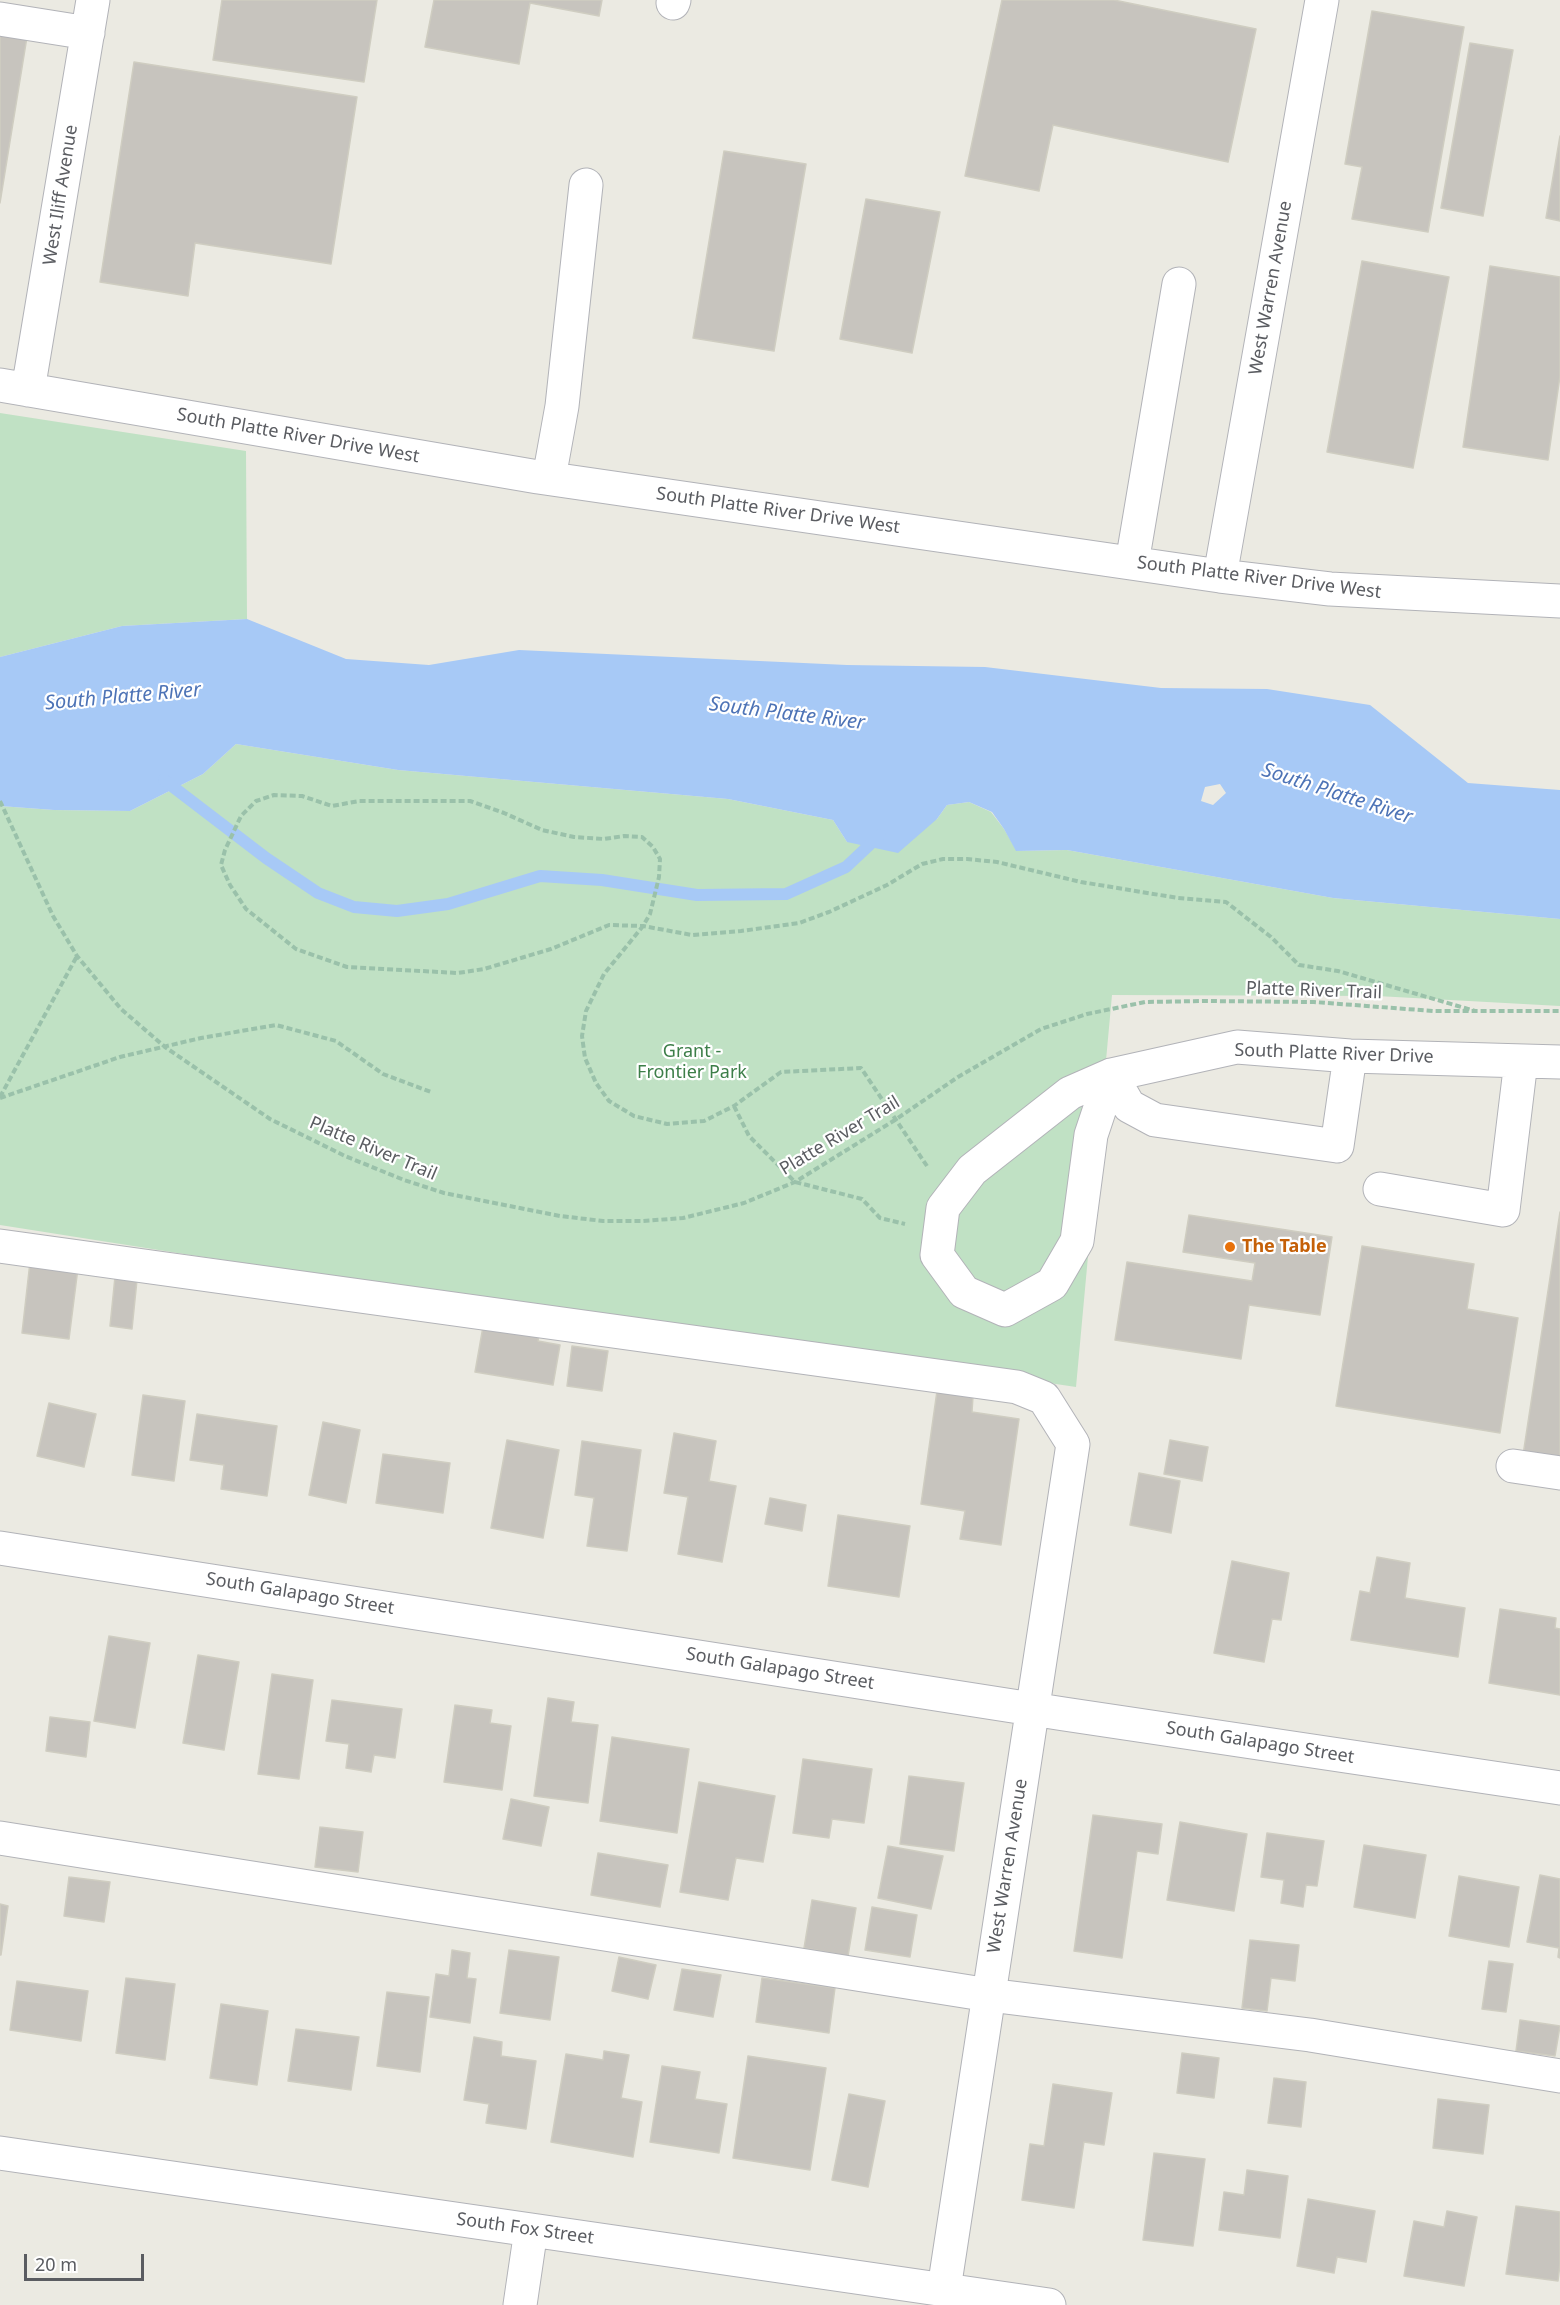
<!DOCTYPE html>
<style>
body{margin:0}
#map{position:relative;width:1560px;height:2305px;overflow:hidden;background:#ebeae2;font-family:"Noto Sans",sans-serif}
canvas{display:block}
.scale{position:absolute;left:24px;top:2254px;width:120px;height:27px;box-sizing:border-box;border:3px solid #5a5c61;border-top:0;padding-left:8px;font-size:18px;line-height:21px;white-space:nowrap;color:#5a5c61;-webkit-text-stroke:4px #fff;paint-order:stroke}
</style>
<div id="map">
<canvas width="1560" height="2305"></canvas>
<div class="scale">20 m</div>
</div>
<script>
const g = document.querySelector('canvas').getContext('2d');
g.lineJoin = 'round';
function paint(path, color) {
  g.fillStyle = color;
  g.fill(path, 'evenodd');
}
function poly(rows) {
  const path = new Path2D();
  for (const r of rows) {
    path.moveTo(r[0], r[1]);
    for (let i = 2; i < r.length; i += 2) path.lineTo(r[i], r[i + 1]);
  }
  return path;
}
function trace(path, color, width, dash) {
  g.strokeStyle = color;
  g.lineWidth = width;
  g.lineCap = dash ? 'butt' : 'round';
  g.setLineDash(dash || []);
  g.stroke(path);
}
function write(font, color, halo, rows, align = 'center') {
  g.font = font + ' "Noto Sans",sans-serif';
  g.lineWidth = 4.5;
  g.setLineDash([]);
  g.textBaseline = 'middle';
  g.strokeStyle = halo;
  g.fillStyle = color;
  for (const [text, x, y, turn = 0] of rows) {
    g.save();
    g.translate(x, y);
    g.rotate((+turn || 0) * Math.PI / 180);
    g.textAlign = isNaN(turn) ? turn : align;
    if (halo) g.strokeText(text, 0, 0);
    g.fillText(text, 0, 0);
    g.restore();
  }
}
paint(poly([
 [0,413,246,451,247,619,122,626,0,657],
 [236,744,398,770,728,799,833,820,847,842,937,819,947,805,969,802,991,812,1004,829,1017,851,1067,850,1333,898,1560,919,1560,1006,1377,996,1112,995,1076,1387,184,1254,0,1225,0,806,54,810,130,811,203,774]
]), '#c0e1c4');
paint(poly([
 [247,619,346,659,429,665,519,650,847,665,985,667,1161,688,1267,689,1370,705,1468,783,1560,790,1560,919,1333,898,1067,850,1016,851,1004,829,992,812,969,802,947,805,937,819,898,853,847,842,833,820,728,799,398,770,236,744,203,774,130,811,54,810,0,806,0,657,122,626],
 [1220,784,1226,793,1213,805,1201,801,1205,787]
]), '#a7c9f6');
trace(poly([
 [164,780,266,858,318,893,354,907,397,911,448,904,540,876,602,880,697,895,786,894,846,867,880,835]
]), '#a7c9f6', 12);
const building = poly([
 [222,0,377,0,364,82,213,60,222,0],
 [434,0,602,0,599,16,530,3,519,64,425,47,434,0],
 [1002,0,1114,0,1256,29,1228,162,1053,125,1039,191,965,176,1002,0],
 [1372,11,1464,27,1428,232,1352,219,1362,167,1345,164,1372,11],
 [0,33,27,37,0,203,0,33],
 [1470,43,1513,50,1483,216,1441,208,1470,43],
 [134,62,357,97,331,264,195,243,188,296,100,282,134,62],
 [1560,136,1560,221,1546,218,1560,136],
 [724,151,806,164,774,351,693,338,724,151],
 [866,199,940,212,912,353,840,339,866,199],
 [1362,261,1449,277,1413,468,1327,452,1362,261],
 [1490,266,1560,277,1560,376,1548,460,1463,447,1490,266],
 [1560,1212,1560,1460,1523,1455,1560,1212],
 [1189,1215,1332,1237,1320,1315,1249,1305,1241,1359,1115,1340,1127,1262,1252,1281,1255,1263,1183,1252,1189,1215],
 [1362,1246,1474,1264,1467,1309,1518,1318,1500,1433,1336,1406,1362,1246],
 [30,1262,78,1268,69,1339,22,1333,30,1262],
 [116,1267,138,1270,132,1329,110,1326,116,1267],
 [484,1321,540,1330,538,1341,560,1345,553,1385,475,1372,484,1321],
 [572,1346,608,1351,602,1391,567,1386,572,1346],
 [937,1391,973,1396,972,1412,1019,1419,1001,1545,960,1539,965,1511,921,1504,937,1391],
 [143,1395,185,1401,174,1481,132,1475,143,1395],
 [49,1403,96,1414,84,1467,37,1456,49,1403],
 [197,1414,277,1426,267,1496,221,1489,224,1465,190,1460,197,1414],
 [323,1422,360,1430,346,1503,309,1495,323,1422],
 [674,1433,716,1441,709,1481,736,1486,722,1562,678,1554,688,1497,664,1493,674,1433],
 [507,1440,559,1450,543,1538,491,1528,507,1440],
 [1170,1440,1208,1447,1202,1481,1164,1474,1170,1440],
 [582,1441,641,1450,627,1551,587,1546,594,1498,575,1495,582,1441],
 [383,1454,450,1463,443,1513,376,1503,383,1454],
 [1139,1473,1180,1481,1171,1533,1130,1525,1139,1473],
 [770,1498,806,1505,802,1531,765,1524,770,1498],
 [838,1515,910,1526,899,1597,828,1586,838,1515],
 [1377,1557,1410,1563,1405,1598,1465,1608,1458,1657,1351,1640,1360,1591,1370,1593,1377,1557],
 [1232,1561,1289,1573,1281,1620,1272,1619,1264,1662,1214,1653,1232,1561],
 [1500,1609,1556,1618,1555,1628,1560,1629,1560,1695,1489,1683,1500,1609],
 [109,1636,150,1643,135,1728,94,1721,109,1636],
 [198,1655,239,1662,224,1750,183,1743,198,1655],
 [272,1674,313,1680,299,1779,258,1774,272,1674],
 [548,1698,574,1702,571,1722,598,1725,588,1803,534,1796,548,1698],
 [332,1700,402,1709,395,1758,374,1755,371,1772,346,1768,349,1744,326,1741,332,1700],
 [455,1705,492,1710,490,1723,511,1726,502,1790,444,1782,455,1705],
 [50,1717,90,1722,86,1757,46,1751,50,1717],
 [612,1737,689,1749,677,1833,600,1821,612,1737],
 [803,1759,872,1769,864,1823,832,1819,829,1838,793,1833,803,1759],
 [909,1776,964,1783,954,1851,900,1844,909,1776],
 [699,1782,775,1796,763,1862,736,1858,728,1900,680,1892,699,1782],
 [511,1799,549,1807,541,1846,503,1839,511,1799],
 [1093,1815,1162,1824,1158,1854,1137,1851,1122,1958,1074,1951,1093,1815],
 [1180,1822,1247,1834,1234,1911,1167,1900,1180,1822],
 [320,1827,363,1832,358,1872,315,1867,320,1827],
 [1267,1833,1324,1841,1317,1886,1306,1885,1303,1907,1281,1903,1284,1880,1261,1877,1267,1833],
 [1364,1845,1426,1855,1415,1918,1354,1907,1364,1845],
 [888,1846,943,1856,931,1909,878,1898,888,1846],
 [598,1853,668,1865,660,1907,591,1895,598,1853],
 [1540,1875,1560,1879,1560,1958,1558,1957,1559,1948,1527,1942,1540,1875],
 [1459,1876,1519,1887,1509,1947,1449,1936,1459,1876],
 [69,1877,110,1882,104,1922,64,1916,69,1877],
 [812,1900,856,1908,848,1956,804,1948,812,1900],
 [0,1904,8,1906,1,1955,0,1955,0,1904],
 [872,1907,917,1915,910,1957,865,1950,872,1907],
 [1250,1940,1299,1945,1295,1981,1271,1978,1267,2011,1242,2008,1250,1940],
 [452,1950,470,1953,467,1978,476,1979,470,2023,430,2017,436,1974,449,1976,452,1950],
 [509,1950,559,1957,550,2020,500,2013,509,1950],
 [619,1957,656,1965,648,1999,612,1991,619,1957],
 [1489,1961,1513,1964,1506,2012,1482,2009,1489,1961],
 [682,1969,721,1975,713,2017,674,2010,682,1969],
 [126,1978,175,1984,165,2060,116,2053,126,1978],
 [762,1978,835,1988,829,2033,756,2022,762,1978],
 [17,1981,88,1991,81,2041,10,2030,17,1981],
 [387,1992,429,1997,420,2072,377,2066,387,1992],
 [221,2004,268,2011,257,2085,210,2078,221,2004],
 [1520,2020,1560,2026,1555,2056,1516,2051,1520,2020],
 [296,2029,359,2037,351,2090,288,2081,296,2029],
 [474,2037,502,2042,501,2056,536,2061,526,2129,486,2123,489,2104,464,2100,474,2037],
 [604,2051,629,2055,621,2098,642,2102,633,2157,551,2142,566,2054,603,2060,604,2051],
 [1182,2053,1219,2058,1214,2098,1177,2093,1182,2053],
 [748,2056,826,2068,810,2170,733,2158,748,2056],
 [662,2066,700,2072,695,2099,727,2104,719,2153,650,2142,662,2066],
 [1274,2078,1306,2082,1301,2127,1268,2123,1274,2078],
 [1053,2084,1112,2093,1104,2145,1084,2142,1074,2208,1022,2200,1030,2144,1044,2146,1053,2084],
 [849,2094,885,2101,868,2187,832,2180,849,2094],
 [1438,2099,1489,2105,1483,2154,1433,2148,1438,2099],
 [1154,2153,1205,2159,1193,2246,1143,2240,1154,2153],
 [1247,2170,1288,2176,1280,2238,1219,2230,1224,2192,1244,2195,1247,2170],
 [1308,2199,1375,2211,1366,2262,1337,2257,1334,2273,1297,2266,1308,2199],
 [1516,2206,1560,2212,1560,2264,1558,2281,1506,2274,1516,2206],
 [1447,2211,1477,2217,1464,2286,1404,2276,1414,2221,1444,2227,1447,2211]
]);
paint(building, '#c7c4be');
trace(building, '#cfcdc1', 1.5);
const minor = poly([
 [673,3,674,0],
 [0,19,88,33],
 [0,385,538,477,1220,576,1330,589,1560,601],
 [28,390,93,0],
 [549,478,562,406,586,185],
 [1132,563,1179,284],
 [1220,576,1322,0],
 [1111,1075,1091,1135,1077,1241,1052,1284,1005,1310,964,1292,937,1255,943,1208,972,1170,1070,1093,1111,1075,1237,1047,1350,1056,1560,1062],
 [1111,1075,1129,1106,1155,1120,1337,1146,1350,1056],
 [1380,1189,1503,1210,1521,1061],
 [0,1246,1017,1387,1044,1398,1073,1444,944,2289],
 [1513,1466,1560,1473],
 [0,1548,1064,1714,1560,1788],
 [0,1838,989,1995,1310,2035,1560,2076],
 [0,2153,1049,2305],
 [520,2305,531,2230]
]);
trace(minor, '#b2b3b8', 35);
trace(poly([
 [0,801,53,916,77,956,121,1009,165,1047,270,1119,345,1156,404,1180,444,1193,560,1216,603,1221,643,1221,683,1218,744,1203,795,1182,895,1120,958,1077,1041,1029,1087,1014,1145,1002,1204,1001,1314,1002,1433,1011,1560,1011],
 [0,1097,77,956],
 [0,1098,120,1057,201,1038,276,1025,336,1041,383,1074,431,1092],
 [734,1106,749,1136,795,1182,862,1199,880,1218,905,1224],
 [927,1166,861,1068,781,1072,734,1106,704,1121,667,1124,634,1116,609,1101,596,1083,585,1058,582,1036,586,1011,604,974,643,926,650,914,659,877,660,859,653,847,642,837,624,836,604,839,574,837,542,830,504,813,470,801,359,801,332,806,302,796,274,795,256,801,241,816,225,850,221,865,230,885,246,909,296,949,347,967,458,973,484,969,551,949,609,925,643,926,692,935,741,931,799,923,829,912,887,885,922,864,943,859,967,859,997,862,1081,882,1178,898,1226,902,1271,937,1299,965,1338,971,1475,1011]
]), '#9ac1aa', 4, [6, 3]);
trace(minor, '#fff', 33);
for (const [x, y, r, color] of [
 [1230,1247,6,"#e8710a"]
]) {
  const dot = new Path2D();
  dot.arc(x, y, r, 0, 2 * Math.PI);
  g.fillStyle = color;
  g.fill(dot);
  trace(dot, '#fff', 2);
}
write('18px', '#5a5c61', '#fff', [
 ["West Iliff Avenue",61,195,-81],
 ["West Warren Avenue",1271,288,-80],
 ["South Platte River Drive West",298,436,10],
 ["South Platte River Drive West",778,511,8],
 ["South Platte River Drive West",1259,578,7],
 ["Platte River Trail",1314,991,2],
 ["South Platte River Drive",1334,1054,2],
 ["Platte River Trail",840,1136,-31],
 ["Platte River Trail",373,1149,23],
 ["South Galapago Street",300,1594,9],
 ["South Galapago Street",780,1669,9],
 ["South Galapago Street",1260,1743,9],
 ["West Warren Avenue",1008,1866,-81],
 ["South Fox Street",525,2229,8]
]);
write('18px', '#3c7e48', '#fff', [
 ["Grant -",692,1052],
 ["Frontier Park",692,1073]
]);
write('bold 18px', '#c56008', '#fff', [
 ["The Table",1242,1247]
], 'left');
write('italic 20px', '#4d73b6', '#fff', [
 ["South Platte River",123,697,-5],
 ["South Platte River",787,714,7],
 ["South Platte River",1337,794,18]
]);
</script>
